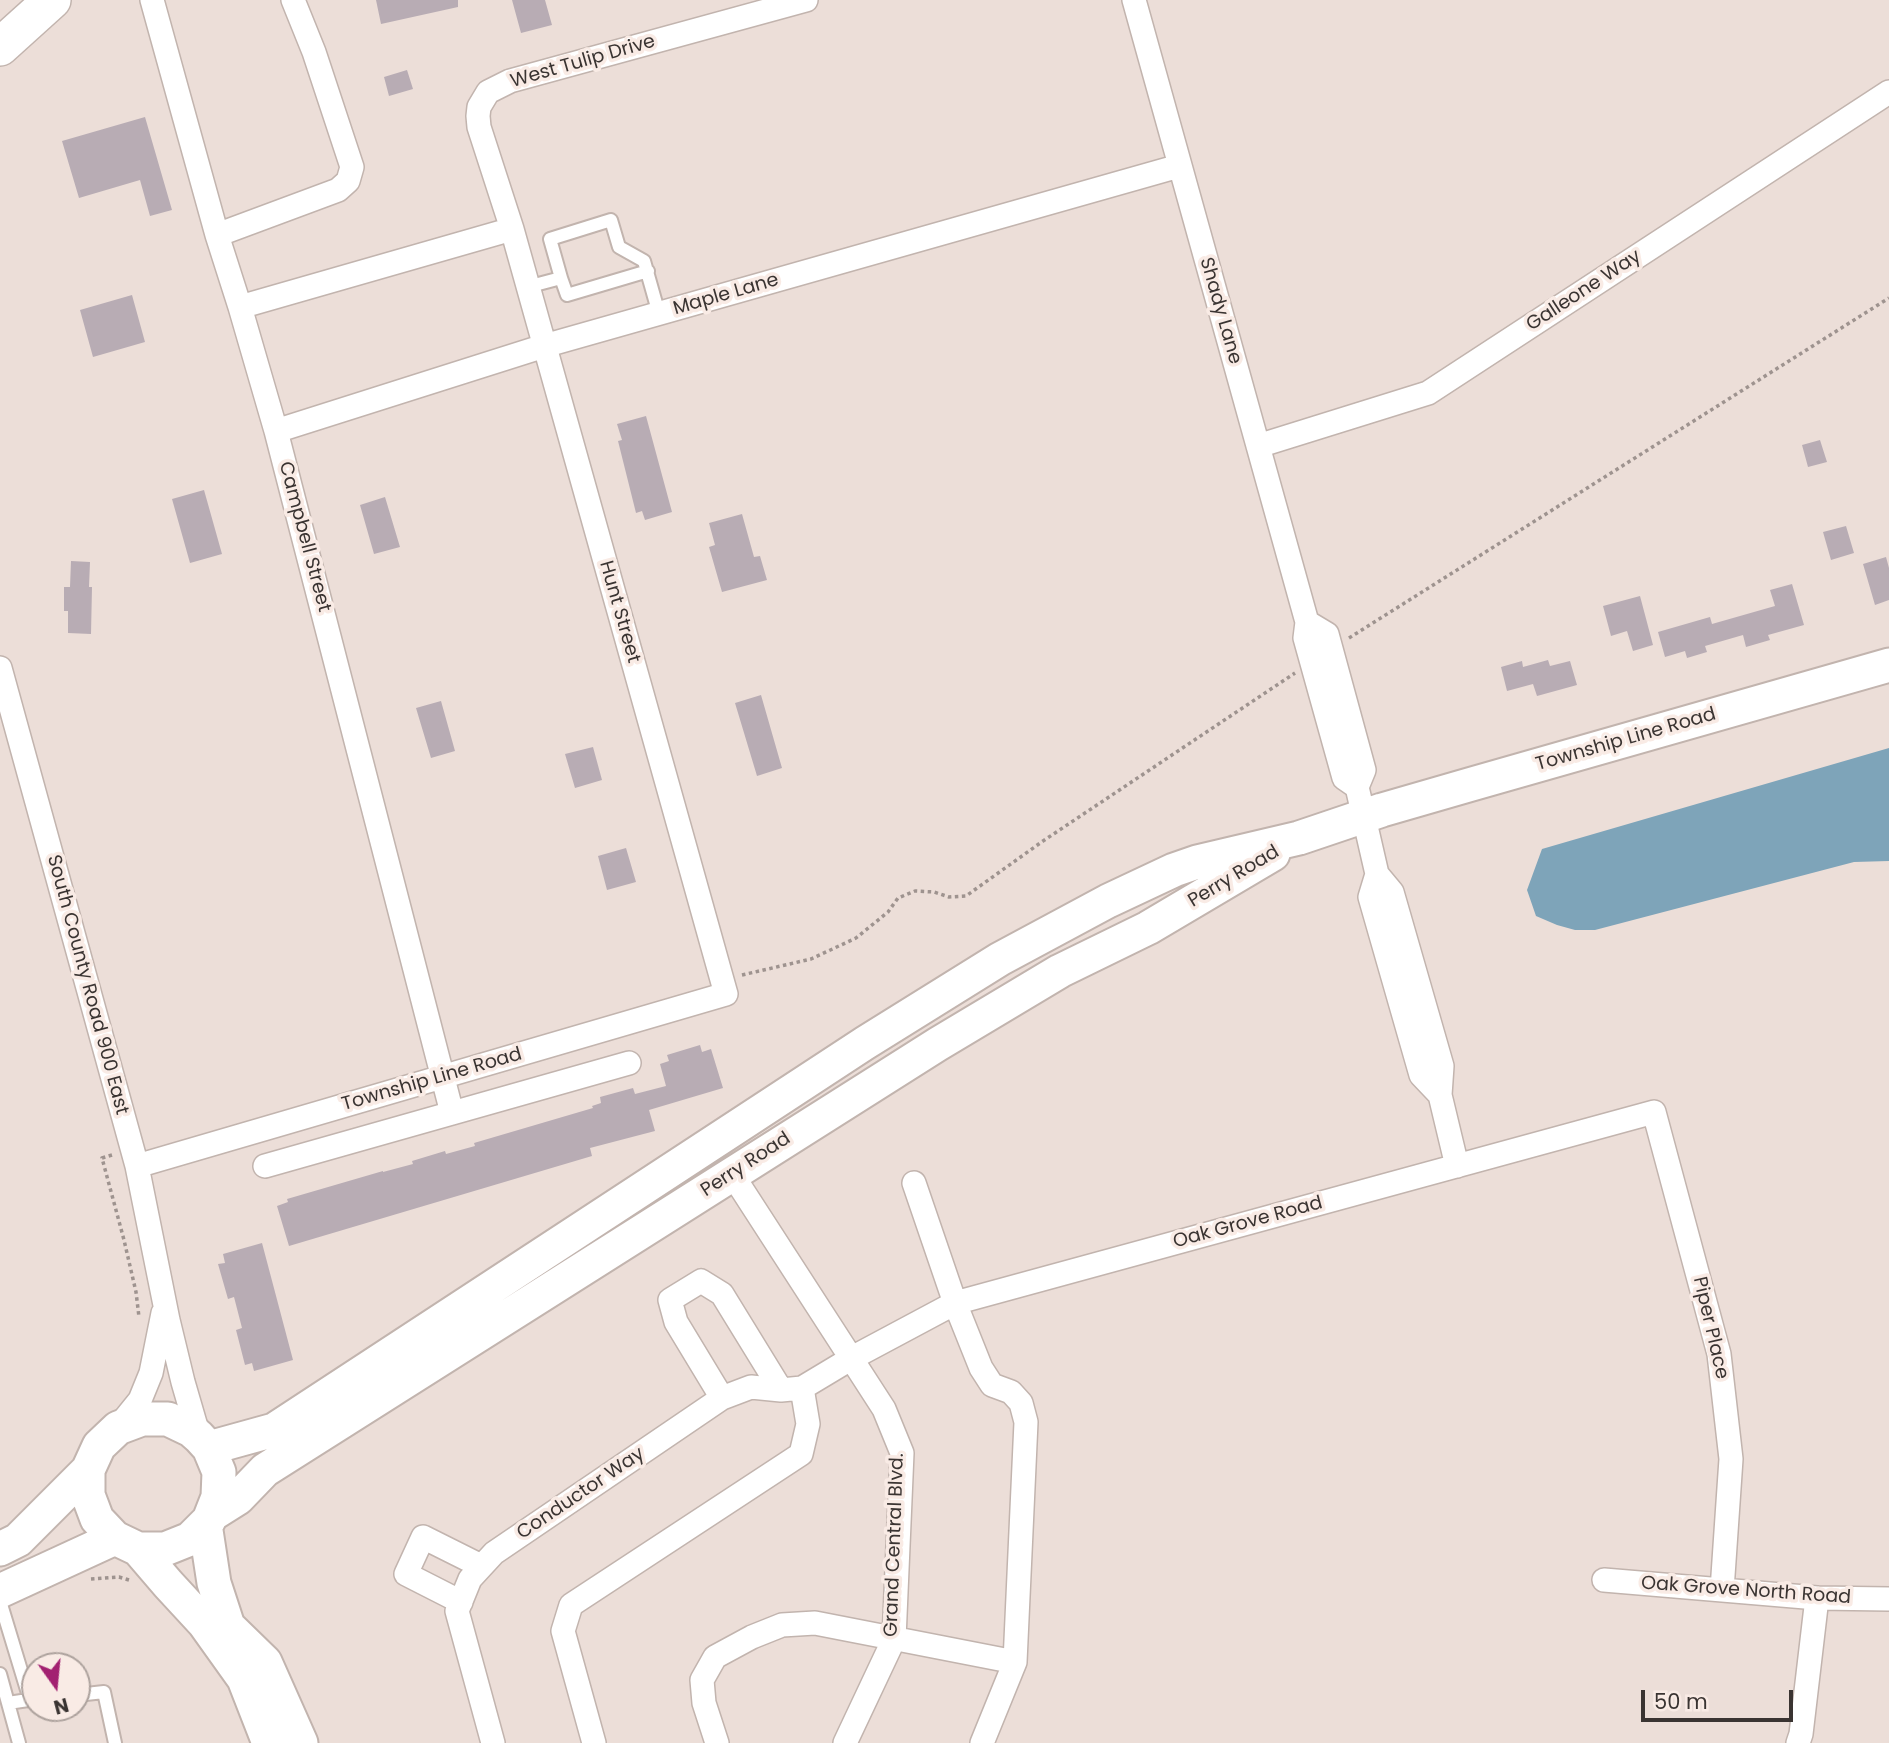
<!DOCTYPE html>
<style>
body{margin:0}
#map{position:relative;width:1889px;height:1743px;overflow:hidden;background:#ecded8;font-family:Poppins,sans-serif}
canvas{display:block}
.north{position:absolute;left:21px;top:1652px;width:70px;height:70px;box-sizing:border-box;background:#f9ebe5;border:2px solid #ada29d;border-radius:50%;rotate:165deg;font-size:19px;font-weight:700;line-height:28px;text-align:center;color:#3a3432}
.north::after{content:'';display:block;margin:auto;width:24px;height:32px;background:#a22171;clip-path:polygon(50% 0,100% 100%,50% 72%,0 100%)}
.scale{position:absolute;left:1641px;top:1690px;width:152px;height:32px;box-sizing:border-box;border:4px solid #3a3432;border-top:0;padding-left:9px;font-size:21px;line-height:24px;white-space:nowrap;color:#3a3432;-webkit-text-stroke:5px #f9ebe5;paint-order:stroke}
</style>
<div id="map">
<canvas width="1889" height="1743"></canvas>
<div class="north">N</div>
<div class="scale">50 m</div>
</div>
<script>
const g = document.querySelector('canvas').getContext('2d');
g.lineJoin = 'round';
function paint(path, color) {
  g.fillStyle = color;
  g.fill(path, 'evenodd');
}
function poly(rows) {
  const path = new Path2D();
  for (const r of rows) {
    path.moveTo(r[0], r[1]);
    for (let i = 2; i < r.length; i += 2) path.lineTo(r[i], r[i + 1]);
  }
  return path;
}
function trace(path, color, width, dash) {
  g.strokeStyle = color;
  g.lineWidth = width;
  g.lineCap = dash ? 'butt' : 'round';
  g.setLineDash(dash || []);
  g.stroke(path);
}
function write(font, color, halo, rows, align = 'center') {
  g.font = font + ' Poppins,sans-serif';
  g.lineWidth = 7;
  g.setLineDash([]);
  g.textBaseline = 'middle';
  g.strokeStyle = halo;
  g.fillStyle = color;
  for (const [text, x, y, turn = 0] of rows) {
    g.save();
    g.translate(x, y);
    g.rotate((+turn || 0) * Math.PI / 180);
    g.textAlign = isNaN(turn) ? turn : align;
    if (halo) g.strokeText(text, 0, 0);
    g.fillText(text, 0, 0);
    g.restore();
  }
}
paint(poly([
 [1889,748,1889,861,1854,862,1595,930,1575,930,1557,925,1536,916,1527,890,1542,849]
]), '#7ea4b9');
paint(poly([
 [376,0,458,0,458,7,381,24],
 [512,0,545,0,552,25,521,33],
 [407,70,413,89,389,96,384,77],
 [145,117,172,210,150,216,140,180,79,198,62,141],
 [132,295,145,342,93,357,80,310],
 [646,416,672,512,645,520,642,511,636,513,618,441,622,440,617,424],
 [1820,440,1827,462,1808,467,1802,445],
 [204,490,222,554,190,563,172,499],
 [385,497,400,547,374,554,360,505],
 [742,514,754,557,760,556,767,580,722,592,709,547,715,545,709,523],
 [1846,526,1854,553,1831,560,1823,532],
 [1886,557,1889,568,1889,600,1875,605,1863,564],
 [71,561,90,562,89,587,92,587,91,634,68,633,68,611,64,611,64,587,70,587],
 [1792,584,1804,625,1768,635,1770,640,1746,647,1743,635,1705,646,1707,652,1687,658,1685,651,1665,657,1658,632,1710,617,1712,624,1775,606,1770,590],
 [1640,596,1653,645,1633,651,1627,631,1611,636,1603,606],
 [1548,660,1550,666,1570,661,1577,685,1537,696,1533,684,1507,691,1501,667,1522,661,1523,667],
 [761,695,782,768,757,776,735,703],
 [441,701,455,751,431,758,416,708],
 [593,747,602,780,575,788,565,754],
 [626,848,636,882,607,890,598,856],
 [700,1045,702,1052,711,1049,723,1088,649,1110,655,1131,590,1148,592,1156,289,1246,277,1206,288,1202,287,1199,383,1171,383,1172,413,1164,412,1161,445,1151,446,1154,475,1146,474,1143,593,1108,592,1106,601,1103,600,1097,633,1088,635,1094,666,1086,660,1064,669,1061,667,1055],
 [262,1243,293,1360,254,1371,252,1363,245,1365,236,1330,242,1328,234,1297,228,1299,218,1264,225,1263,223,1254]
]), '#b8acb4');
const lane = poly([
 [561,278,567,295,648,271],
 [527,287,561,278,550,239,611,220,619,247,644,261,659,314],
 [0,1601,30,1700],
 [0,1674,8,1703],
 [77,1695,104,1692,115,1743],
 [19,1743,8,1703,35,1699]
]);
const street = poly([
 [152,0,217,235,240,307,276,431,452,1113],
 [1134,0,1307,622,1305,638,1344,778,1357,787],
 [217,235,338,190,348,181,352,167,314,52,293,0],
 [240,307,512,229],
 [276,431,544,346,1179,166],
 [1258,446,1428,393,1889,92],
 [1307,622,1327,634,1364,770,1357,787,1377,874],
 [0,668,137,1166,168,1320,183,1382,199,1437],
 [1440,1095,1421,1075,1370,897,1377,874,1392,892,1442,1066,1440,1095,1457,1166],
 [137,1166,726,994,512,229,479,127,478,116,479,107,488,92,510,81,806,0],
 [265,1166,629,1063],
 [732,1174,884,1409,902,1453,894,1639,845,1743],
 [914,1183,955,1303,981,1368,992,1385,1011,1392,1021,1403,1026,1422,1015,1662,982,1743],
 [722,1398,676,1322,670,1300,701,1281,722,1294,781,1390],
 [119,1426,140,1400,151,1373,163,1313],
 [1604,1580,1817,1598,1889,1599],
 [461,1602,406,1574,423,1537,481,1566],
 [493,1743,457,1611,470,1579,494,1553,722,1398,751,1387,781,1390,802,1388,852,1358,955,1303,1654,1112,1719,1354,1731,1459,1722,1590],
 [594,1743,563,1631,571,1605,801,1454,808,1424,802,1388],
 [717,1743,704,1703,702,1680,715,1657,752,1637,782,1625,815,1623,1015,1662],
 [1798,1743,1801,1734,1817,1598]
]);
const secondary = poly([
 [209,1448,274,1430,865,1043,1000,959,1108,901,1174,870,1197,862,1299,838,1382,810,1472,784,1889,665],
 [211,1515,238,1498,265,1470,938,1044,1060,971,1148,928,1273,854],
 [205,1524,214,1583,228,1626,265,1662,301,1743],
 [0,1549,18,1540,88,1470,99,1446,118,1428,142,1419,168,1419,191,1430,199,1437,209,1448,219,1472,218,1497,209,1520,190,1539,165,1549,138,1549,115,1538,97,1519,88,1495,88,1470],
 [138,1549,168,1584,204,1623,244,1679,269,1743],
 [0,1591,115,1538]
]);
const primary = poly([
 [0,47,52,0]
]);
trace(lane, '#c2b4ae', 16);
trace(street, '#c2b4ae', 26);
trace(secondary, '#c2b4ae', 37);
trace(primary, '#c2b4ae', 40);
trace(poly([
 [1349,638,1889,298],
 [742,975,811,959,856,938,888,912,898,898,915,891,934,892,949,897,966,896,1043,841,1295,673],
 [112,1155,102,1158,124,1240,136,1292,139,1317],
 [91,1579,119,1577,129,1580]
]), '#9e938f', 3.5, [3.5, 3.5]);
trace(lane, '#fff', 12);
trace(street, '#fff', 23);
trace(secondary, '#fff', 33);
trace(primary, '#fff', 37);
write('19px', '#3a3432', '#f9ebe5', [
 ["West Tulip Drive",583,62,-16],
 ["Galleone Way",1584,291,-33],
 ["Maple Lane",726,295,-16],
 ["Shady Lane",1220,311,74],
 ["Campbell Street",304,537,75],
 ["Hunt Street",619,612,74],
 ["Township Line Road",1626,740,-16],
 ["Perry Road",1234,877,-31],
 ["South County Road 900 East",87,985,75],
 ["Township Line Road",432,1080,-16],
 ["Perry Road",746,1165,-33],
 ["Oak Grove Road",1248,1223,-15],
 ["Piper Place",1710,1328,77],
 ["Conductor Way",581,1494,-34],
 ["Grand Central Blvd.",895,1545,-88],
 ["Oak Grove North Road",1746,1591,4]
]);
</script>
